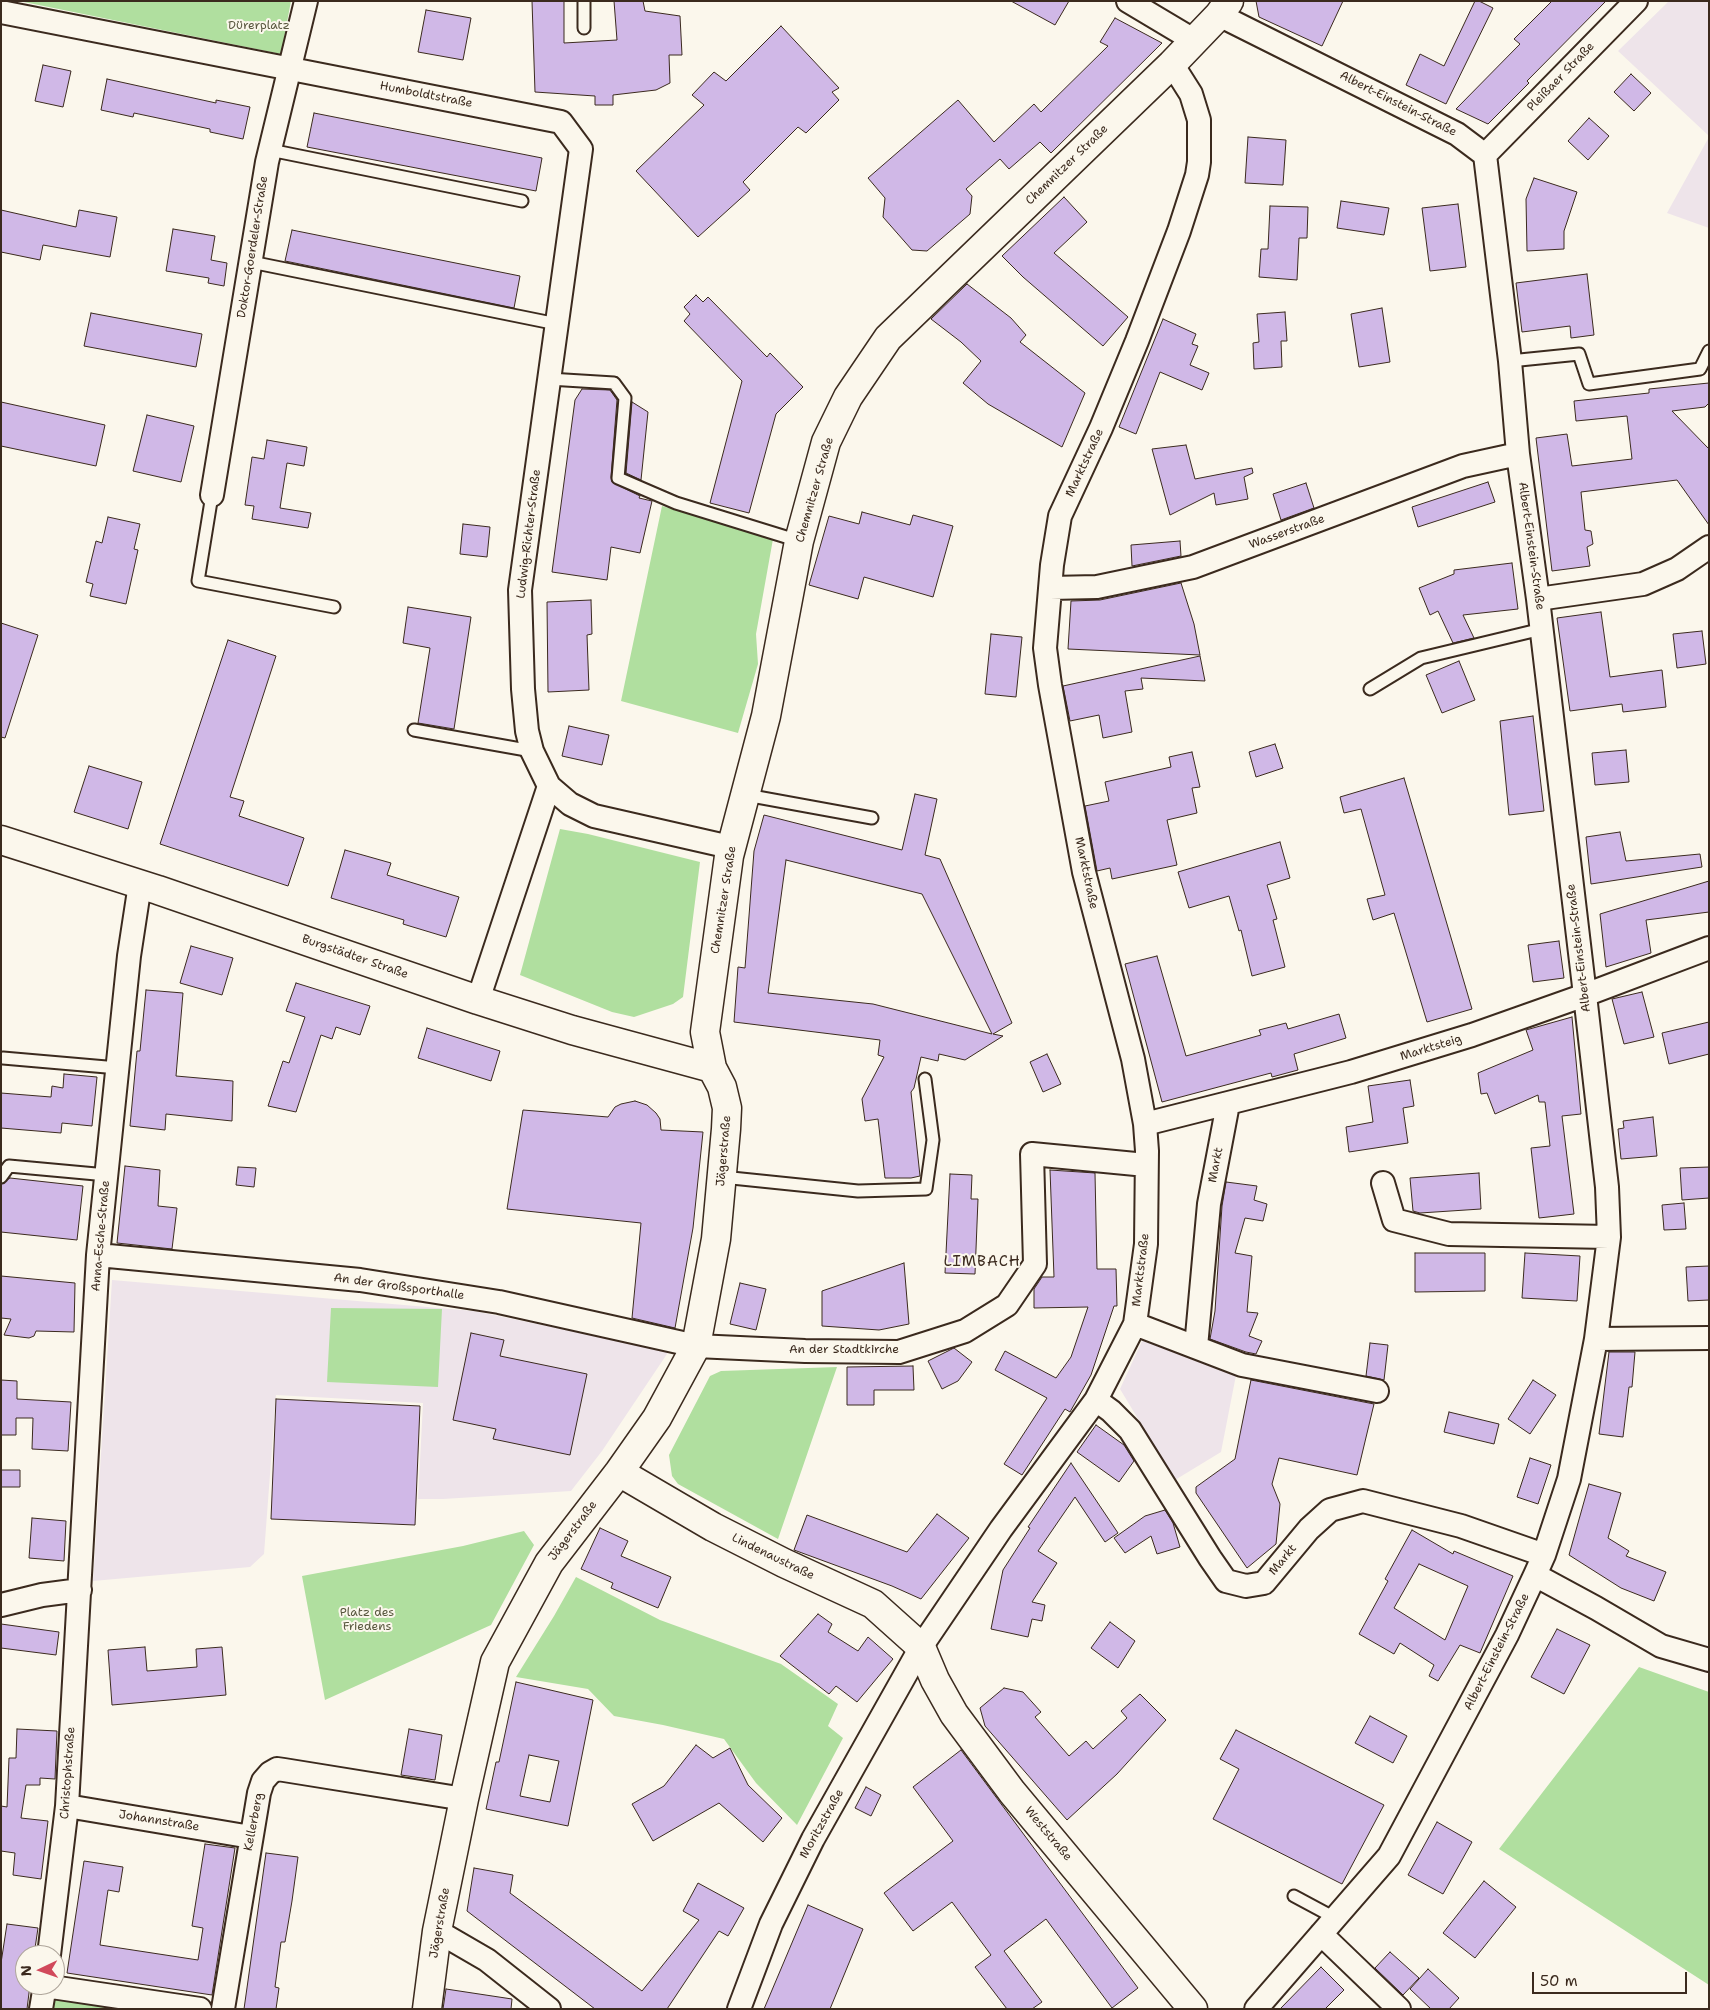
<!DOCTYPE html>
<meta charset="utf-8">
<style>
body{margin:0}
#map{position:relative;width:1710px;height:2010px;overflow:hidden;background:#fbf7ec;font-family:"Shantell Sans",sans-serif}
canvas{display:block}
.frame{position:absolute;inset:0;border:2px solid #3b2a1e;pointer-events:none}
.north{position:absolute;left:15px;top:1945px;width:50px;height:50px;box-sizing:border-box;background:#fbf7ec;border:1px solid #aea59a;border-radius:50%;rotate:267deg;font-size:14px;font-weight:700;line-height:20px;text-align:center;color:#3b2a1e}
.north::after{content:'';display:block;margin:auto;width:18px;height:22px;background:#d1495b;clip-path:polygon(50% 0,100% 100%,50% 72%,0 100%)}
.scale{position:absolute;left:1532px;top:1972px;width:155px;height:22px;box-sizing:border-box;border:2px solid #3b2a1e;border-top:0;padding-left:6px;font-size:15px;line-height:18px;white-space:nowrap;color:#3b2a1e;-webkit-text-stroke:4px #fbf7ec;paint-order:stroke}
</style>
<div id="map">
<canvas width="1710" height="2010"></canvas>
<div class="frame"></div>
<div class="north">N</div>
<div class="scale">50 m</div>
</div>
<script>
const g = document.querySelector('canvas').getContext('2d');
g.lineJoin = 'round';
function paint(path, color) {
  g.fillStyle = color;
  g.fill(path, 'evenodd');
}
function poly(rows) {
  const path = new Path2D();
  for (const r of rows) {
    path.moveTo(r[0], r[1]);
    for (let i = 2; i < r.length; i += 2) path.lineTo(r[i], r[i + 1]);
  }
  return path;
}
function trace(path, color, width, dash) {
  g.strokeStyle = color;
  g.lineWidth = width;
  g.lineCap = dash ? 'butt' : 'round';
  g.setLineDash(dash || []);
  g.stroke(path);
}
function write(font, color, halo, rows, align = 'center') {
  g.font = font + ' "Shantell Sans",sans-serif';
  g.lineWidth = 4;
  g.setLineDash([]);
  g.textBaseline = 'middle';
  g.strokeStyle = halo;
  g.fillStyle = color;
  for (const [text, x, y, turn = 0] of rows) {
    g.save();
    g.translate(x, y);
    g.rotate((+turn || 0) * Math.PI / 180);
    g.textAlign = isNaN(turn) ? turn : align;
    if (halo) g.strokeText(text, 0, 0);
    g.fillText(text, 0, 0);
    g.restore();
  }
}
paint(poly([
 [1669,1,1709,1,1709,136,1618,51],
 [1709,137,1709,228,1667,213],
 [112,1280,474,1311,669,1351,602,1451,571,1491,443,1499,418,1499,423,1403,276,1395,264,1554,250,1567,93,1581],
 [1148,1328,1237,1370,1221,1452,1175,1480,1120,1389]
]), '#eee4ea');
paint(poly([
 [19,1,291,1,281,54],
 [662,506,773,539,756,634,758,664,738,733,621,701],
 [560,829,588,834,700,862,683,997,673,1004,634,1017,612,1012,520,975],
 [331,1308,442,1309,438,1387,327,1382],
 [837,1367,778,1539,678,1484,672,1476,669,1455,710,1376,721,1371],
 [524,1531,534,1545,491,1625,325,1700,302,1576,463,1546],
 [576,1577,660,1620,781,1664,838,1704,828,1726,843,1738,797,1825,756,1783,724,1739,663,1725,614,1716,588,1689,516,1677,554,1616],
 [1639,1667,1709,1692,1709,1985,1499,1849],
 [45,1986,200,2009,41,2009]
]), '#b0df9f');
const building = poly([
 [532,1,564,1,564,43,617,40,614,1,643,1,645,11,680,16,682,55,669,55,670,83,656,90,613,95,613,105,595,105,595,96,535,92,532,1],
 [1011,1,1069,1,1055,25,1011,1],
 [1256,1,1343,1,1322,46,1259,17,1256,1],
 [1475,1,1479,1,1493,8,1446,104,1406,85,1420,54,1444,66,1475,1],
 [1552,1,1606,1,1527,81,1529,83,1488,124,1456,109,1520,44,1514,39,1552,1],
 [426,10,471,18,463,60,418,52,426,10],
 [1115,18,1162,43,1051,153,1040,142,1009,169,1000,159,966,189,972,196,970,214,927,251,912,250,883,217,885,198,868,178,958,100,994,142,1034,104,1041,112,1108,46,1100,42,1115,18],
 [781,26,839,88,832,92,839,100,806,133,798,127,743,182,750,190,698,237,636,171,704,105,692,95,714,72,726,81,781,26],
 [43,65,71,71,63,107,35,101,43,65],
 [1631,74,1651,93,1634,111,1614,92,1631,74],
 [107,79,216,103,216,100,250,107,243,139,210,132,210,129,134,113,133,117,101,110,107,79],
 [314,113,542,158,536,191,307,147,314,113],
 [1589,118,1609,136,1588,160,1568,141,1589,118],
 [1248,137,1286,140,1283,185,1245,183,1248,137],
 [1534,178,1577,192,1564,231,1564,249,1527,251,1526,199,1534,178],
 [1064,197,1087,222,1054,253,1128,317,1103,346,1023,277,1002,256,1064,197],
 [1341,201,1389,208,1384,235,1337,228,1341,201],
 [1458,204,1466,267,1430,271,1422,208,1458,204],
 [1270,206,1308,207,1307,238,1299,238,1297,280,1259,277,1261,249,1268,249,1270,206],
 [1,210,76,227,79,210,117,217,110,257,43,245,40,260,1,252,1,210],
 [173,229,215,236,211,260,227,263,224,286,208,283,209,278,166,271,173,229],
 [292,230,520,276,514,308,285,261,292,230],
 [1587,274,1594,335,1571,338,1570,326,1522,332,1516,283,1587,274],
 [967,284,1011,318,1026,335,1020,342,1085,393,1062,447,988,404,963,383,981,361,961,342,931,319,967,284],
 [696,295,703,302,708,297,767,357,770,353,803,387,776,414,749,513,710,503,742,381,684,321,690,314,684,307,696,295],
 [1382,308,1390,362,1359,367,1351,314,1382,308],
 [1285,312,1287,341,1281,341,1282,367,1254,369,1253,343,1259,342,1257,314,1285,312],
 [91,313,202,334,196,367,84,346,91,313],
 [1163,319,1196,334,1192,344,1198,346,1190,365,1209,373,1202,390,1160,372,1136,434,1119,427,1163,319],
 [1709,383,1709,403,1705,407,1672,411,1709,449,1709,525,1677,480,1581,492,1585,530,1591,531,1593,544,1587,547,1590,566,1552,571,1536,438,1567,434,1572,466,1632,459,1627,416,1576,421,1574,401,1649,393,1649,389,1709,383],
 [582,389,610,390,617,400,611,477,612,482,640,496,639,498,652,501,640,553,611,547,607,580,552,572,575,400,582,389],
 [1,402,105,425,96,466,1,446,1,402],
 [632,402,648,412,641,480,626,473,632,402],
 [147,415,194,426,181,482,133,471,147,415],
 [267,440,307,447,304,466,287,463,280,508,311,513,308,528,252,519,254,506,245,505,252,457,264,459,267,440],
 [1186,445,1195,479,1252,468,1253,473,1244,477,1248,499,1216,505,1214,493,1170,515,1152,449,1186,445],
 [1488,482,1495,502,1418,527,1412,507,1488,482],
 [1306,483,1314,508,1281,520,1273,494,1306,483],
 [862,512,910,525,913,515,953,526,933,597,864,577,858,599,809,585,829,516,859,524,862,512],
 [108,517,140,524,134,549,138,550,126,604,90,596,93,584,86,582,96,541,102,543,108,517],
 [463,524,490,527,487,557,460,554,463,524],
 [1180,541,1181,556,1132,566,1131,545,1180,541],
 [1512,563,1518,609,1463,615,1474,638,1453,643,1438,611,1430,615,1419,588,1454,574,1454,570,1512,563],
 [1181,583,1194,624,1200,655,1068,649,1071,601,1100,600,1181,583],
 [591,600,592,634,587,635,589,690,548,692,547,602,591,600],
 [408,607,471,617,454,729,418,723,430,648,403,643,408,607],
 [1601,612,1610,677,1662,670,1666,707,1623,712,1622,704,1570,711,1557,618,1601,612],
 [1,623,38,635,5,738,1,737,1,623],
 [1702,631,1706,664,1677,668,1673,634,1702,631],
 [991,634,1022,637,1016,697,985,694,991,634],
 [228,640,276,656,230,797,244,801,239,816,304,838,288,886,160,844,228,640],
 [1200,656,1205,681,1141,678,1143,689,1125,691,1132,732,1103,738,1099,715,1070,721,1063,686,1200,656],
 [1459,661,1475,700,1442,713,1426,675,1459,661],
 [1533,716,1544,811,1509,815,1500,721,1533,716],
 [569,726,609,735,602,765,562,756,569,726],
 [1275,744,1283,768,1256,777,1249,752,1275,744],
 [1626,750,1629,782,1595,785,1592,753,1626,750],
 [1192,752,1200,787,1192,788,1197,813,1167,820,1177,865,1112,879,1110,868,1097,871,1085,806,1109,801,1105,782,1171,767,1169,757,1192,752],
 [89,766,142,782,128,829,74,812,89,766],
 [1404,778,1472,1009,1427,1022,1394,913,1373,920,1367,899,1385,895,1361,809,1344,813,1340,797,1404,778],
 [915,794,937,799,925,855,940,859,1012,1023,993,1034,1003,1036,965,1060,939,1054,938,1061,921,1057,914,1088,911,1092,920,1176,911,1178,885,1178,878,1119,865,1121,862,1099,884,1057,878,1055,880,1040,734,1022,738,967,745,968,754,851,764,815,902,850,915,794],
 [786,860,922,894,992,1034,873,1004,768,993,786,860],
 [1620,832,1626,861,1700,854,1702,867,1591,884,1586,837,1620,832],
 [1280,842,1290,878,1267,885,1277,919,1273,920,1285,967,1252,976,1241,930,1239,931,1229,896,1189,908,1178,872,1280,842],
 [345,850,391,863,387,875,459,897,446,937,403,924,404,920,331,898,345,850],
 [1709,881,1709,912,1646,920,1651,953,1606,967,1600,914,1709,881],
 [1559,941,1564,978,1533,982,1528,945,1559,941],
 [191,946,233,958,222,995,180,983,191,946],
 [1157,956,1186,1056,1261,1035,1259,1030,1286,1023,1288,1029,1339,1014,1346,1038,1294,1054,1298,1070,1272,1077,1271,1073,1162,1102,1125,964,1157,956],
 [296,983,370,1006,360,1035,336,1027,332,1039,321,1035,296,1112,268,1106,283,1061,289,1063,305,1017,286,1011,296,983],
 [146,990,183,993,176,1076,233,1081,232,1121,166,1114,165,1130,130,1126,137,1051,140,1051,146,990],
 [1642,992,1654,1037,1624,1044,1612,999,1642,992],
 [1572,1017,1581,1114,1562,1116,1574,1214,1539,1218,1531,1148,1550,1146,1545,1102,1539,1102,1538,1095,1495,1114,1487,1093,1481,1094,1478,1073,1533,1050,1526,1030,1572,1017],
 [1709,1022,1709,1054,1669,1064,1662,1033,1709,1022],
 [427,1028,500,1051,491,1081,418,1058,427,1028],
 [1047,1054,1061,1084,1043,1092,1030,1062,1047,1054],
 [64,1074,97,1077,92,1126,62,1123,61,1133,1,1128,1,1093,51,1097,52,1086,63,1088,64,1074],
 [1410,1080,1414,1106,1403,1108,1408,1143,1349,1152,1346,1127,1373,1122,1368,1086,1410,1080],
 [635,1101,647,1105,656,1113,660,1119,661,1130,703,1132,693,1228,675,1328,632,1318,641,1223,507,1209,523,1110,608,1117,615,1107,621,1104,635,1101],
 [1653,1117,1657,1156,1621,1159,1618,1129,1624,1128,1623,1121,1653,1117],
 [125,1166,160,1170,158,1206,177,1208,172,1249,117,1243,125,1166],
 [238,1167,256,1168,254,1187,236,1185,238,1167],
 [1709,1167,1709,1198,1682,1200,1680,1168,1709,1167],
 [1050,1170,1095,1173,1097,1269,1116,1269,1117,1306,1114,1306,1091,1375,1070,1412,1065,1409,1022,1475,1004,1464,1047,1398,995,1370,1005,1351,1056,1378,1071,1357,1088,1307,1034,1308,1034,1289,1042,1277,1054,1277,1050,1170],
 [1479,1173,1481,1209,1420,1213,1413,1211,1410,1178,1479,1173],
 [950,1174,972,1175,971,1199,978,1199,975,1274,945,1273,950,1174],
 [10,1178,83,1186,77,1240,1,1232,1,1184,10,1178],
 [1226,1182,1257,1186,1254,1200,1267,1204,1263,1221,1245,1218,1235,1253,1252,1256,1247,1312,1258,1313,1249,1336,1262,1341,1256,1354,1246,1352,1210,1339,1215,1311,1222,1206,1226,1182],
 [1684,1203,1686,1229,1664,1230,1662,1205,1684,1203],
 [1415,1253,1485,1253,1485,1291,1415,1292,1415,1253],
 [1525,1253,1580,1256,1577,1301,1522,1298,1525,1253],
 [904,1263,909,1324,879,1330,822,1326,822,1291,904,1263],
 [1709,1266,1709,1300,1688,1301,1686,1267,1709,1266],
 [1,1276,75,1283,74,1332,36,1331,34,1336,29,1338,4,1335,11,1319,1,1318,1,1276],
 [740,1283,766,1289,756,1330,730,1324,740,1283],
 [471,1333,504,1340,500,1356,587,1374,570,1455,493,1439,496,1429,453,1420,471,1333],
 [1370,1343,1388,1345,1384,1380,1366,1376,1370,1343],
 [954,1348,972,1362,958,1381,942,1389,928,1361,954,1348],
 [1609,1352,1635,1352,1632,1387,1629,1387,1623,1437,1599,1434,1609,1352],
 [913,1366,914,1390,874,1390,874,1405,847,1405,847,1367,913,1366],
 [1,1380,17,1381,17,1399,71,1402,68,1451,32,1449,33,1418,16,1418,16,1435,1,1435,1,1380],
 [1251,1380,1374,1404,1357,1475,1279,1458,1272,1484,1280,1504,1276,1544,1247,1568,1196,1493,1196,1487,1235,1459,1251,1380],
 [1533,1380,1556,1395,1530,1434,1508,1419,1533,1380],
 [276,1399,420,1406,415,1525,271,1519,276,1399],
 [1449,1412,1499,1424,1494,1444,1444,1432,1449,1412],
 [1096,1425,1124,1445,1134,1461,1119,1482,1077,1452,1096,1425],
 [1530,1458,1551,1465,1538,1504,1517,1497,1530,1458],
 [1071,1463,1118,1533,1105,1542,1075,1497,1038,1551,1057,1563,1032,1602,1045,1605,1042,1621,1032,1619,1028,1637,991,1629,1003,1570,1030,1528,1028,1527,1071,1463],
 [1,1470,20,1470,20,1487,1,1487,1,1470],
 [1589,1484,1621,1493,1608,1538,1629,1551,1626,1556,1666,1572,1654,1601,1621,1588,1569,1555,1589,1484],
 [1165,1510,1173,1523,1180,1547,1157,1554,1151,1536,1125,1553,1114,1538,1145,1516,1165,1510],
 [937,1514,969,1538,921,1599,892,1586,794,1550,807,1515,907,1552,937,1514],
 [32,1518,66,1521,64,1561,29,1558,32,1518],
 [600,1528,628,1541,621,1556,671,1577,658,1608,611,1588,613,1583,581,1569,600,1528],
 [1412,1530,1453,1554,1454,1551,1513,1576,1480,1653,1460,1645,1438,1681,1429,1676,1434,1665,1400,1643,1394,1654,1359,1634,1388,1581,1385,1579,1412,1530],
 [1419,1564,1468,1586,1445,1640,1394,1608,1419,1564],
 [818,1614,832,1624,828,1632,858,1651,868,1637,893,1659,857,1702,836,1686,829,1694,780,1656,818,1614],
 [1110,1622,1135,1641,1118,1668,1091,1648,1110,1622],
 [1,1624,59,1632,56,1655,1,1648,1,1624],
 [1557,1629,1590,1645,1564,1694,1531,1677,1557,1629],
 [145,1647,147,1671,197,1667,196,1649,222,1647,226,1695,112,1705,108,1650,145,1647],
 [516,1682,593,1700,568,1826,486,1809,496,1762,499,1762,516,1682],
 [529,1755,559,1761,550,1802,520,1796,529,1755],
 [1004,1688,1023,1692,1041,1712,1035,1717,1069,1756,1086,1741,1093,1749,1127,1718,1121,1711,1140,1694,1166,1720,1117,1774,1067,1820,985,1726,980,1708,1004,1688],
 [1370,1716,1407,1736,1393,1763,1355,1743,1370,1716],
 [17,1729,57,1731,55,1779,40,1778,40,1785,26,1785,21,1818,48,1821,41,1879,13,1875,15,1853,1,1851,1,1806,7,1807,9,1758,16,1758,17,1729],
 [409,1729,442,1735,435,1780,401,1775,409,1729],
 [1236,1730,1384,1805,1342,1884,1213,1819,1239,1769,1220,1759,1236,1730],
 [696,1745,713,1758,730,1748,748,1785,782,1818,763,1842,719,1803,653,1841,632,1804,664,1786,696,1745],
 [961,1750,1138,1988,1112,2008,1046,1919,1004,1951,1042,2002,1032,2009,1007,2009,975,1967,991,1955,952,1902,913,1931,884,1893,953,1841,913,1787,961,1750],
 [866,1787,881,1795,871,1816,855,1808,866,1787],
 [1437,1822,1472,1842,1443,1894,1408,1875,1437,1822],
 [205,1844,235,1848,212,1995,67,1973,84,1861,123,1867,119,1892,108,1890,100,1945,198,1960,203,1928,192,1926,205,1844],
 [266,1853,298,1857,292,1901,285,1942,281,1942,275,1987,279,1988,276,2009,244,2009,266,1853],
 [474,1868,513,1875,510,1893,642,1991,699,1920,683,1911,698,1883,744,1908,728,1936,719,1931,667,2009,595,2009,467,1911,474,1868],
 [1484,1881,1516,1907,1475,1958,1443,1933,1484,1881],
 [808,1905,863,1929,830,2009,764,2009,808,1905],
 [7,1924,38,1928,34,1955,25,1955,25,1985,30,1985,27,2009,1,2009,1,1963,7,1924],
 [1390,1952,1419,1978,1403,1995,1375,1968,1390,1952],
 [1321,1967,1344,1990,1325,2009,1280,2009,1321,1967],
 [1428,1969,1459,1998,1449,2009,1431,2009,1410,1989,1428,1969],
 [446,1989,512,1999,511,2009,443,2009,446,1989]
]);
paint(building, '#d0b8e7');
trace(building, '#3b2a1e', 1);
const lane = poly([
 [584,28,584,1],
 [270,150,522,201],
 [251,262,557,324],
 [1510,361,1579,354,1589,384,1700,369,1709,351],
 [549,379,614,383,625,398,618,478,676,503,799,541],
 [212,495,198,581,334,607],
 [1370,689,1421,658,1542,629],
 [414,730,532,751],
 [746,795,872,818],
 [3,1058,118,1068],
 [1,1177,9,1166,107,1175],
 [722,1177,858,1191,926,1189,933,1140,925,1079],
 [1294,1896,1335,1918]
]);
const street = poly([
 [1128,1,1195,41],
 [1,12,561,122,581,149,520,590,523,689,527,731,532,751,549,786,570,804,594,816,730,847],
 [1219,15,1457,134,1485,155,1510,361,1518,454,1538,599,1585,995,1607,1187,1609,1237,1596,1339,1569,1479,1544,1555,1535,1575,1507,1635,1389,1856,1256,2009],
 [1485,155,1636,1],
 [212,495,267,162,306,1],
 [1050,588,1097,587,1193,567,1463,466,1518,454],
 [1538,599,1643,584,1677,569,1709,547],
 [478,1000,549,786],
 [1145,1124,1351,1072,1472,1035,1585,995,1709,948],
 [1383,1183,1394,1220,1449,1234,1609,1237],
 [98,1255,360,1280,499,1302,696,1346,805,1351,899,1352,965,1331,1007,1305,1035,1264,1032,1154,1146,1165],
 [1135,1324,1242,1365,1377,1391],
 [1596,1339,1709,1338],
 [1196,1347,1209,1204,1228,1104],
 [1096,1400,1111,1411,1130,1430,1210,1558,1226,1581,1246,1586,1264,1583,1309,1529,1330,1510,1363,1501,1461,1526,1544,1555],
 [1535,1575,1596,1608,1661,1646,1709,1660],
 [1,1605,42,1595,80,1590],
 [67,1806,251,1837],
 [437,1931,487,1960,549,2009],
 [1321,1934,1399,2009],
 [49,1955,67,1806,98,1255,129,956,140,884],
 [45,1986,200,2009],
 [41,2009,45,1985],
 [223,2009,259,1793,263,1781,270,1773,277,1769,284,1770,464,1799],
 [739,2009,771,1924,813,1839,921,1647,1001,1529,1096,1400,1135,1324,1146,1244,1147,1151,1145,1124,1133,1059,1084,872,1050,685,1045,648,1052,565,1060,516,1101,428,1137,341,1179,231,1197,175,1199,162,1199,120,1191,94,1172,64]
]);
const secondary = poly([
 [1,840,158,890,478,1000,572,1030,712,1068],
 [619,1472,713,1527,784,1563,873,1604,921,1647,935,1680,954,1714,1012,1792,1193,2009],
 [427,2009,437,1931,464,1799,495,1662,549,1563,619,1472,657,1418,696,1346,716,1239,726,1129,727,1108,722,1087,712,1068,705,1032,729,856,766,716,799,541,826,442,848,397,888,338,1172,64,1219,15,1229,1]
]);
trace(lane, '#3b2a1e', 15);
trace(street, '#3b2a1e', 26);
trace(secondary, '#3b2a1e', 31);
trace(lane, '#fbf7ec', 11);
trace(street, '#fbf7ec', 22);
trace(secondary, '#fbf7ec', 28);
write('12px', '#58573e', '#fbf7ec', [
 ["Dürerplatz",259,26],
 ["Platz des",367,1613],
 ["Friedens",367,1627]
]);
write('12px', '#3b2a1e', '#fbf7ec', [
 ["Pleißaer Straße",1561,77,-46],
 ["Humboldtstraße",426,95,11],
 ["Albert-Einstein-Straße",1398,104,27],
 ["Chemnitzer Straße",1067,165,-44],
 ["Doktor-Goerdeler-Straße",253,247,-81],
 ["Marktstraße",1085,463,-65],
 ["Chemnitzer Straße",815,490,-74],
 ["Wasserstraße",1287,532,-20],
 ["Ludwig-Richter-Straße",529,534,-83],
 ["Albert-Einstein-Straße",1531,546,82],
 ["Marktstraße",1086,873,78],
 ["Chemnitzer Straße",724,900,-81],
 ["Albert-Einstein-Straße",1579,948,-97],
 ["Burgstädter Straße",355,957,19],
 ["Marktsteig",1431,1048,-17],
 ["Jägerstraße",724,1151,-85],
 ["Markt",1216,1165,-79],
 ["Anna-Esche-Straße",101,1236,-85],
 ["Marktstraße",1141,1270,-83],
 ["An der Großsporthalle",399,1287,8],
 ["An der Stadtkirche",844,1350],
 ["Jägerstraße",573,1531,-53],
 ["Lindenaustraße",773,1557,26],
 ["Markt",1283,1560,-50],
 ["Albert-Einstein-Straße",1497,1652,-63],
 ["Christophstraße",68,1773,-86],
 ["Johannstraße",159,1821,9],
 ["Kellerberg",254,1822,-79],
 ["Moritzstraße",822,1824,-61],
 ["Weststraße",1048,1834,50],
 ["Jägerstraße",440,1923,-80]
]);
g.letterSpacing = '1px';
write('15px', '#3b2a1e', '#fbf7ec', [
 ["LIMBACH",982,1262]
]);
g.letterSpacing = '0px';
</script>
